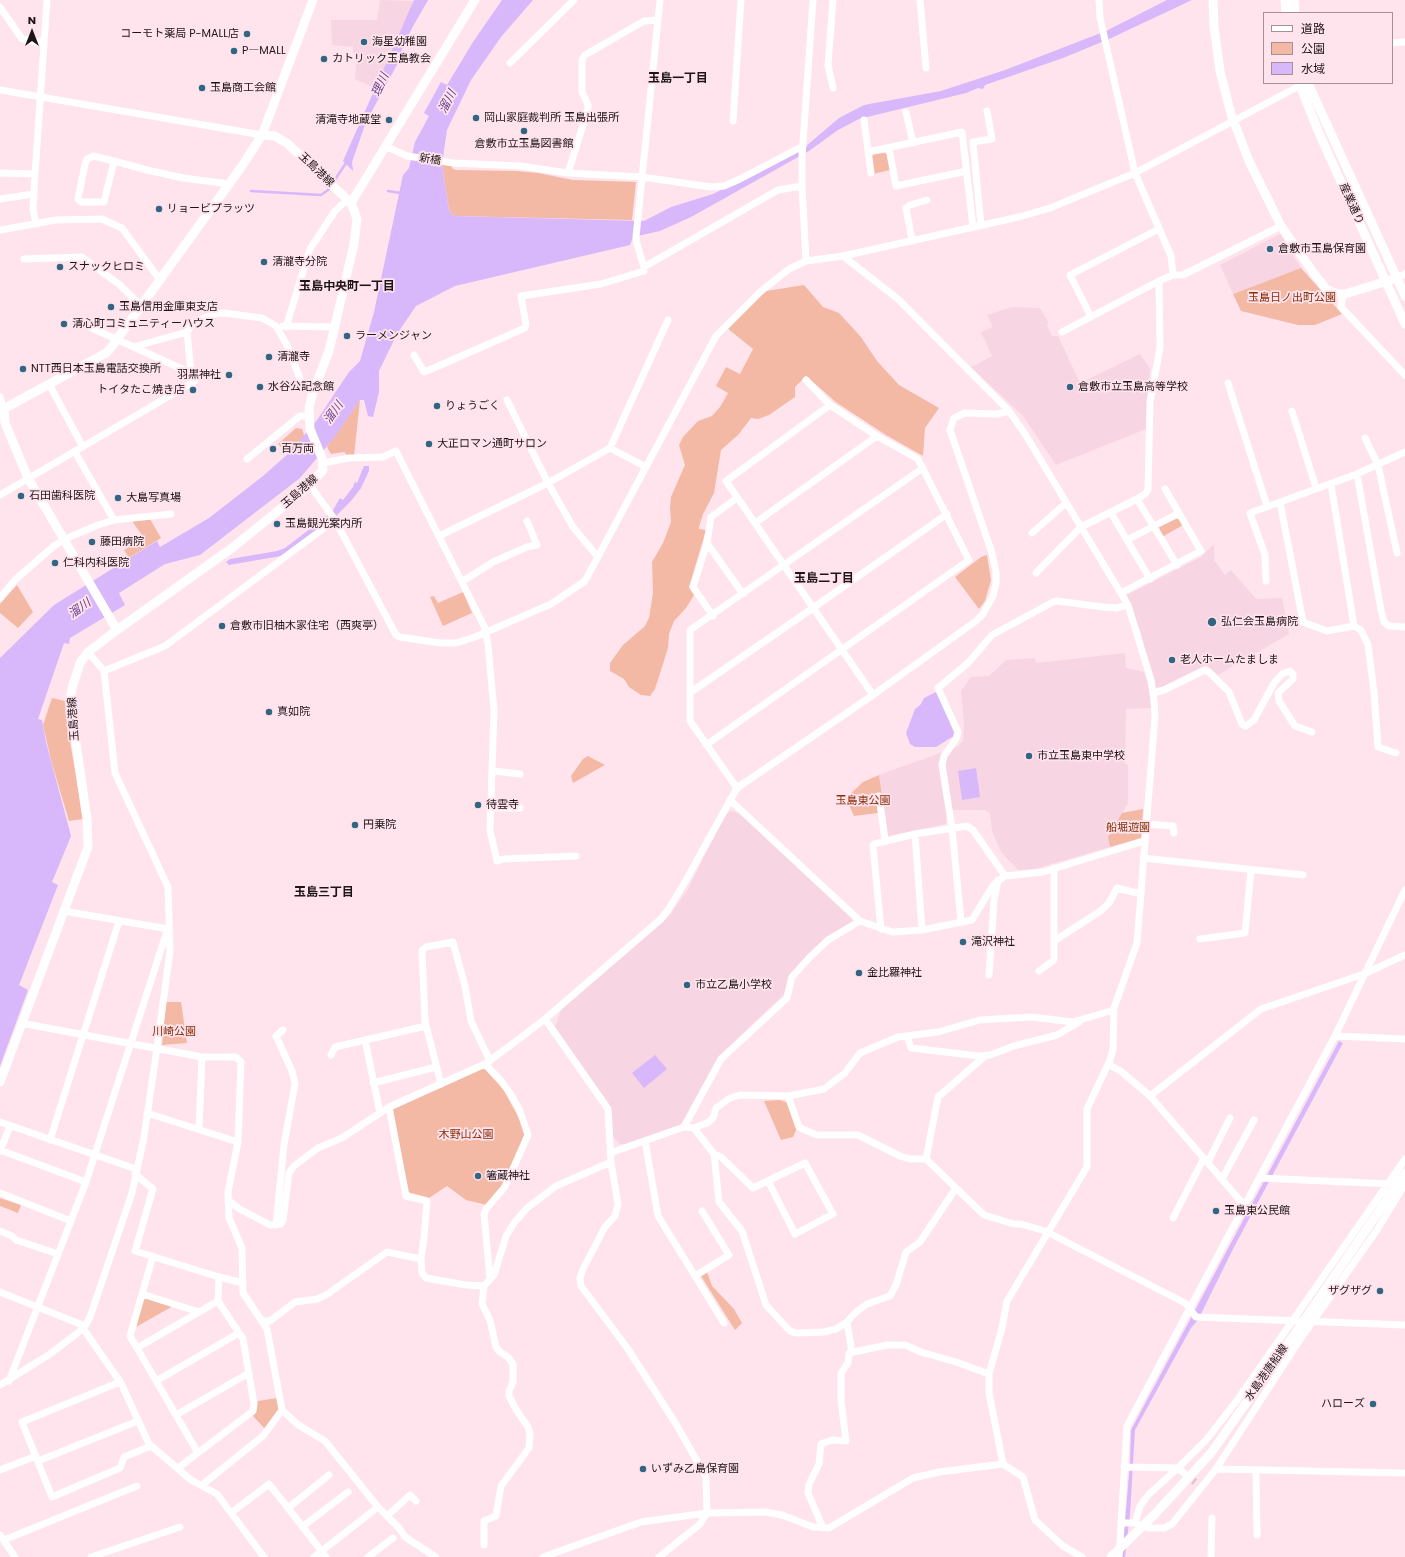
<!DOCTYPE html>
<meta charset="utf-8">
<style>
body{margin:0}
#map{position:relative;width:1405px;height:1557px;overflow:hidden;background:#ffe3ed;font-family:Poppins,"Noto Sans JP",sans-serif}
canvas{display:block}
.legend{position:absolute;left:1263px;top:12px;width:130px;height:72px;box-sizing:border-box;background:#ffe3ed;border:1px solid #a59097;margin:0;padding:5px 7px;list-style:none;font-size:12px;color:#1d1417}
.legend li{display:flex;align-items:center;gap:8px;height:20px}
.legend b{width:20px;border:1px solid #a59097}
.north{position:absolute;left:12px;top:12px;width:40px;height:40px;-webkit-text-stroke:3px #ffe3ed;paint-order:stroke;rotate:0deg;font-size:11px;font-weight:700;line-height:16px;text-align:center;color:#1d1417}
.north::after{content:'';display:block;margin:auto;width:14px;height:18px;background:#1d1417;clip-path:polygon(50% 0,100% 100%,50% 72%,0 100%)}
</style>
<div id="map">
<canvas width="1405" height="1557"></canvas>
<ul class="legend">
<li><b style="height:5px;background:#fff"></b>道路</li>
<li><b style="height:11px;background:#f4b9a4"></b>公園</li>
<li><b style="height:11px;background:#d8b7fa"></b>水域</li>
</ul>
<div class="north">N</div>
</div>
<script>
const g = document.querySelector('canvas').getContext('2d');
g.lineJoin = 'round';
function paint(path, color) {
  g.fillStyle = color;
  g.fill(path, 'evenodd');
}
function poly(rows) {
  const path = new Path2D();
  for (const r of rows) {
    path.moveTo(r[0], r[1]);
    for (let i = 2; i < r.length; i += 2) path.lineTo(r[i], r[i + 1]);
  }
  return path;
}
function trace(path, color, width, dash) {
  g.strokeStyle = color;
  g.lineWidth = width;
  g.lineCap = dash ? 'butt' : 'round';
  g.setLineDash(dash || []);
  g.stroke(path);
}
function write(font, color, halo, rows, align = 'center') {
  g.font = font + ' Poppins,"Noto Sans JP",sans-serif';
  g.lineWidth = 3.5;
  g.setLineDash([]);
  g.textBaseline = 'middle';
  g.strokeStyle = halo;
  g.fillStyle = color;
  for (const [text, x, y, turn = 0] of rows) {
    g.save();
    g.translate(x, y);
    g.rotate((+turn || 0) * Math.PI / 180);
    g.textAlign = isNaN(turn) ? turn : align;
    if (halo) g.strokeText(text, 0, 0);
    g.fillText(text, 0, 0);
    g.restore();
  }
}
paint(poly([
 [380,0,414,1,375,88,355,79,357,53,353,53,353,47,332,45,331,20,377,20],
 [1280,234,1301,268,1233,294,1220,265],
 [1012,307,1040,308,1048,322,1047,325,1052,336,1058,336,1080,383,1140,354,1150,368,1146,429,1056,465,1023,416,971,367,992,356,981,332,993,327,987,315],
 [1214,544,1214,560,1225,575,1231,570,1256,599,1282,598,1289,634,1218,675,1206,665,1162,687,1154,688,1140,631,1127,595,1201,557],
 [1125,653,1126,668,1144,672,1150,693,1151,708,1126,709,1125,764,1128,764,1128,803,1108,837,1110,847,1034,869,1018,870,1001,852,992,831,990,813,985,810,947,810,946,824,888,836,879,775,957,747,963,741,964,724,961,691,971,677,989,676,1006,660,1034,658,1037,663],
 [731,811,739,813,851,918,852,923,828,936,788,977,784,994,719,1056,680,1126,628,1144,620,1144,613,1137,612,1113,609,1104,555,1027,562,1007,670,915,688,889,725,815]
]), '#f8d5e2');
paint(poly([
 [885,153,887,155,890,170,873,174,871,157,874,154],
 [442,164,451,165,453,169,456,170,516,171,538,173,573,180,636,182,632,220,454,216,449,210],
 [1301,268,1342,314,1315,325,1298,325,1241,311,1233,294],
 [804,285,823,307,839,313,861,337,877,361,899,385,939,408,925,428,923,456,886,435,837,403,806,376,795,387,795,397,769,415,758,419,751,418,738,435,721,450,714,493,703,514,699,527,699,529,706,530,689,587,694,595,686,608,674,621,669,634,668,648,655,689,650,696,641,695,629,687,624,679,610,671,610,663,623,645,645,626,649,618,653,593,652,562,663,543,671,522,670,508,671,497,685,465,679,445,683,437,698,421,712,416,720,407,728,393,716,386,726,367,740,374,753,349,727,328,760,292],
 [360,400,354,456,347,455,344,452,331,454,327,447],
 [296,428,302,429,305,438,288,454,278,444],
 [150,519,161,538,129,558,124,550,144,538,132,521],
 [1176,519,1179,519,1183,525,1162,537,1159,527],
 [987,555,991,580,985,601,979,609,955,577,981,557],
 [17,585,33,612,18,628,0,613,0,604],
 [463,592,472,613,443,626,430,597,434,596,438,603],
 [52,698,65,701,66,717,83,819,69,821,51,760,43,725],
 [588,756,605,765,573,783,571,776,583,759],
 [879,775,882,795,876,796,878,813,854,816,846,798,863,782],
 [1143,809,1141,838,1110,847,1108,837,1122,813],
 [166,1002,181,1002,187,1043,162,1045],
 [484,1068,503,1089,525,1129,523,1140,502,1187,487,1205,466,1200,447,1186,429,1198,408,1192,392,1110],
 [780,1100,788,1103,797,1128,793,1137,781,1140,764,1101],
 [0,1198,21,1205,18,1213,0,1206],
 [707,1272,712,1286,734,1309,742,1323,735,1330,701,1276],
 [147,1298,173,1306,136,1327,143,1300],
 [277,1398,280,1411,265,1429,253,1416,258,1401]
]), '#f4b9a4');
paint(poly([
 [414,0,428,0,412,28,402,49,398,63,366,122,352,162,353,171,343,161],
 [502,0,533,0,501,37,471,80,447,130,442,164,449,210,454,216,644,221,671,207,713,194,753,174,806,146,839,118,864,105,941,91,1005,70,1106,31,1167,0,1192,0,1109,39,1063,58,985,85,983,89,978,88,966,93,859,119,838,130,809,151,691,217,660,231,633,237,630,245,455,286,416,306,397,334,379,371,379,392,373,417,368,416,364,400,360,400,334,438,300,478,200,555,165,564,119,593,125,605,70,638,69,644,64,643,38,719,42,720,46,742,71,836,52,882,58,885,19,985,28,990,0,1066,0,658,54,605,157,541,160,547,209,518,263,476,289,453,317,420,349,372,360,361,374,312,403,175,409,168,415,142,429,116,424,113,441,82,447,85,473,42],
 [364,466,369,466,369,471,361,488,351,501,336,516,281,556,229,565,226,562,230,559,277,551,285,548,332,512,340,498,343,500,353,487,355,482,357,483],
 [936,692,938,693,956,737,952,737,936,747,915,747,910,744,906,733,915,709,921,704,924,698],
 [976,768,980,797,962,800,958,771],
 [1339,1041,1343,1043,1233,1249,1198,1320,1191,1328,1135,1430,1130,1514,1125,1557,1122,1557,1130,1463,1131,1430],
 [655,1055,667,1069,644,1088,632,1073]
]), '#d8b7fa');
trace(poly([
 [251,191,321,195,328,190,346,163],
 [388,191,401,193]
]), '#d8b7fa', 2.5);
trace(poly([
 [1185,1474,1195,1482]
]), '#ddc4cd', 7, [7, 3.5]);
trace(poly([
 [660,0,636,237,637,244,644,267,778,190,802,186],
 [920,0,926,68],
 [1099,0,1100,18,1135,173,1171,256,1173,275],
 [0,7,22,39,44,43],
 [1392,43,1405,42],
 [510,63,574,0],
 [833,88,828,65,833,0],
 [0,90,262,135],
 [906,112,913,143],
 [864,120,871,173],
 [733,121,741,0],
 [385,146,407,156,453,163,520,166,568,173,642,177,711,187,724,186,740,179,803,146],
 [889,148,896,186,967,171],
 [868,152,962,132,973,227],
 [114,161,104,202,81,202,78,199,85,164,87,159,94,156,114,161,147,170,183,178,229,184],
 [0,173,35,174],
 [568,173,588,109,588,105,582,92,582,60,585,55,644,21,658,20],
 [0,199,34,194],
 [36,224,33,209,35,174,47,0],
 [981,225,973,142,992,139,987,111],
 [0,230,56,220,102,219,122,228,160,280],
 [912,240,906,208,910,205,927,200],
 [843,256,898,299,1009,411,1025,434,1128,605,1151,680,1154,700,1155,716,1137,943,1114,1008,1113,1049,1110,1060,1087,1109,1087,1167,1007,1301,1002,1328,989,1374,989,1393,1003,1464],
 [24,259,82,257,120,285,141,306],
 [806,261,802,186,802,156,813,0],
 [1397,278,1405,274],
 [1345,294,1342,300,1341,307,1405,375],
 [1091,317,1070,275,1159,229],
 [74,320,191,373],
 [283,326,334,327],
 [286,327,310,249,335,211,347,200],
 [1062,332,1159,281],
 [133,347,187,332],
 [414,355,424,372,427,371,525,328,526,325,521,296,601,284,644,271],
 [1228,383,1267,506],
 [49,384,83,447],
 [0,397,4,409],
 [507,400,548,483,573,527,598,557],
 [830,405,726,481,873,695],
 [1292,411,1316,488],
 [1365,438,1378,465,1397,553],
 [610,448,646,467],
 [75,452,114,520],
 [247,459,300,416,308,416],
 [323,463,349,458,383,457,396,451,484,626,488,644,494,710,490,830,497,861,504,859,576,856],
 [1357,474,1381,610,1384,622,1389,626,1405,627],
 [1331,484,1354,626,1361,630,1368,645,1374,692,1378,747,1396,753],
 [310,485,335,520,396,635,400,637,440,643,456,643,475,637,551,604,585,581,716,336,760,292,789,269,806,261,843,256,1019,217,1050,208,1135,173,1303,84],
 [0,495,195,381,191,373,187,332,193,323,213,314,224,313,262,318,276,326,287,345,302,384,313,392],
 [1137,499,1177,565],
 [1280,502,1303,622,1327,631,1354,626],
 [1111,513,1150,579],
 [755,523,877,436],
 [1032,533,1066,503],
 [439,536,548,483,610,448,668,320],
 [1127,540,1179,513],
 [707,543,743,594],
 [1036,573,1081,527,1137,499,1145,494,1148,490,1150,402,1160,348,1159,281,1173,275,1183,275,1281,226],
 [463,581,493,562,527,547,537,545,527,521],
 [1266,581,1265,555,1250,513,1357,474,1405,452],
 [1121,593,1201,551,1165,489],
 [0,598,15,580,55,545,72,536,98,525,114,520,171,514],
 [713,616,693,587,707,543,711,517,737,498],
 [88,652,104,671],
 [691,692,813,608,947,514],
 [1153,693,1164,690,1205,670,1209,672,1229,692,1242,724,1246,726,1254,720,1274,683,1282,674,1290,671,1293,674,1293,679,1278,693,1279,701,1295,726,1312,732],
 [706,745,969,560,918,459,877,436,830,405,806,380],
 [493,771,520,774],
 [737,788,690,721,690,630,923,468],
 [879,796,885,840],
 [730,800,860,921,892,932,922,930,972,920,994,884,1005,876,1043,872,1144,841],
 [489,808,520,808],
 [1146,824,1173,826,1174,833],
 [915,834,922,930],
 [1143,858,1303,875],
 [64,911,168,929],
 [961,921,952,828,942,765,944,756,956,739,958,732,938,688,968,663,992,635,1053,602,1057,601,1103,607,1116,608,1128,605],
 [881,929,873,846,874,844,915,834,967,826,973,830,1005,876],
 [1200,939,1245,933,1251,870],
 [1054,941,1102,910,1109,903,1117,888,1141,894],
 [1039,971,1054,960,1054,868],
 [989,975,994,901,998,880],
 [545,1019,608,1109,611,1162,618,1204,615,1216,605,1227,582,1271,580,1278,581,1286,628,1349,676,1424,706,1477,707,1513,699,1525,659,1557],
 [21,1023,202,1057,236,1057,241,1062,238,1142],
 [907,1036,911,1048,979,1056,990,1055,1014,1046,1057,1035,1079,1022],
 [1335,1036,1405,1039],
 [365,1040,380,1113],
 [331,1055,335,1047,426,1026],
 [485,1064,501,1081,510,1093,520,1111,528,1135,509,1178,504,1188,486,1209,484,1214,490,1279],
 [1108,1064,1122,1072,1150,1096,1245,1206],
 [373,1083,436,1067],
 [441,1084,425,1021,422,950,426,947,453,942,465,986,471,1021,490,1061],
 [788,1096,799,1127,805,1130,817,1135,858,1135,900,1156,910,1159,926,1159,984,1215,1014,1224,1021,1224,1045,1231,1185,1303,1196,1317,1405,1325],
 [1150,1096,1261,1009,1364,974,1405,955],
 [389,1107,406,1196,427,1201,424,1238,421,1259],
 [147,1113,238,1142,228,1192,229,1218,242,1248,243,1293,267,1329,282,1410,297,1424,325,1441,378,1507,399,1528,405,1537,436,1557],
 [0,1122,136,1169],
 [684,1127,721,1059,787,998,792,977,809,958,828,940,860,921],
 [694,1128,714,1154,719,1202,742,1231,766,1305,790,1331,796,1333,824,1332,836,1329,847,1322,852,1352],
 [199,1129,202,1057],
 [50,1140,119,921],
 [645,1141,658,1216,724,1323],
 [0,1150,86,1182],
 [0,1151,10,1126],
 [610,1153,684,1127,694,1128,707,1123,713,1118,716,1108,730,1098,740,1095,788,1096,824,1089,845,1073,860,1053,898,1037,938,1032,980,1020,1031,1017,1073,1022,1114,1010],
 [714,1154,721,1157,753,1188,805,1163,833,1214,795,1234,768,1181],
 [926,1159,938,1097,985,1056],
 [1208,1162,1230,1118],
 [135,1174,153,1189,135,1251,219,1277,218,1301,243,1339,254,1404,253,1411,178,1468],
 [1260,1178,1391,1184],
 [1222,1179,1254,1120],
 [0,1193,71,1221],
 [228,1200,238,1208,270,1225,281,1224,283,1220,289,1173,294,1166,318,1148,342,1138,389,1107,485,1064,511,1045,545,1019,661,919,668,910,685,882,737,788,873,695,976,621,983,614,993,596,996,583,996,572,992,553,950,430,954,418,965,413,997,414,1009,411],
 [1173,1218,1204,1158],
 [276,1225,284,1145,295,1084,292,1071,276,1036,283,1030],
 [0,1231,12,1236,16,1240,58,1254],
 [153,1256,130,1336,198,1453],
 [695,1276,729,1255,702,1211],
 [219,1277,243,1283],
 [484,1286,482,1304,490,1320,496,1347,500,1352,508,1357,513,1364,513,1382,509,1391,509,1396,517,1411,528,1427,530,1434,529,1448,501,1486,496,1516,484,1521,484,1545],
 [0,1292,80,1324,121,1383,149,1444,191,1480,217,1494,264,1557],
 [142,1294,199,1312],
 [263,1321,270,1321,295,1302,317,1299,326,1295,387,1252,421,1259,422,1273,426,1278,466,1285,484,1286,494,1275,506,1236,514,1223,527,1208,556,1186,611,1162],
 [847,1322,856,1312,867,1304,890,1296,896,1285,906,1252,920,1242,956,1188],
 [137,1348,218,1301],
 [9,1381,86,1182,167,931],
 [156,1381,239,1333],
 [120,1382,22,1422,52,1497,120,1468,124,1457,151,1446],
 [0,1385,50,1354,84,1328,90,1317,132,1193,144,1137,157,1048,170,951,168,887,115,773,104,671,165,646,335,520],
 [176,1415,249,1373],
 [38,1461,138,1421],
 [1124,1467,1178,1468,1185,1474],
 [1216,1469,1405,1473],
 [0,1470,36,1456],
 [1256,1471,1257,1535],
 [202,1485,263,1436,282,1410],
 [288,1508,326,1557],
 [231,1513,269,1484,288,1508,329,1475],
 [387,1516,410,1495,416,1501],
 [1121,1523,1135,1523,1148,1528,1164,1528,1172,1524,1216,1469,1297,1344,1377,1230,1405,1184],
 [1135,1523,1140,1506,1149,1494,1178,1468,1207,1439,1238,1399,1405,1159],
 [302,1527,348,1492],
 [823,1528,808,1493,809,1484,819,1464,821,1444,832,1440,846,1441,841,1400,841,1373,848,1363,849,1353,887,1345,905,1345,921,1352,956,1362,989,1374],
 [0,1535,15,1557],
 [4,1540,137,1486],
 [91,1557,180,1527],
 [314,1557,378,1507],
 [368,1557,393,1538],
 [543,1557,641,1522,707,1513,766,1512,782,1515,813,1527,829,1528,913,1478,939,1472,1003,1464,1023,1477,1035,1520,1063,1546,1082,1557],
 [1119,1557,1127,1426,1335,1036,1405,890],
 [1211,1557,1212,1518]
]), '#fff', 7);
trace(poly([
 [1213,0,1214,27,1220,71,1231,114,1249,161,1281,226,1315,275,1327,290,1337,294,1345,294,1397,278],
 [1285,0,1286,13],
 [1294,0,1295,13],
 [1299,83,1319,133,1405,324],
 [1308,83,1405,296],
 [351,203,475,0],
 [4,409,5,423,28,478,117,630],
 [0,411,106,353,110,349,242,166,262,135,313,0],
 [0,1082,88,847,87,819,70,702,72,688,80,663,88,652,117,630,232,548,310,485,323,470,322,458,310,429,309,408,313,392,329,351,354,244,357,219,351,203,288,144,275,136,262,135],
 [1111,1557,1154,1515,1211,1453,1303,1322,1405,1173]
]), '#fff', 9);
for (const [x, y, r, color] of [
 [247,34,4,"#326582"],
 [364,42,4,"#326582"],
 [234,51,4,"#326582"],
 [324,59,4,"#326582"],
 [202,88,4,"#326582"],
 [476,118,4,"#326582"],
 [389,120,4,"#326582"],
 [524,131,4,"#326582"],
 [159,209,4,"#326582"],
 [1270,249,4,"#326582"],
 [264,262,4,"#326582"],
 [60,267,4,"#326582"],
 [111,307,4,"#326582"],
 [64,324,4,"#326582"],
 [347,336,4,"#326582"],
 [269,357,4,"#326582"],
 [23,369,4,"#326582"],
 [229,375,4,"#326582"],
 [260,387,4,"#326582"],
 [1070,387,4,"#326582"],
 [193,390,4,"#326582"],
 [437,406,4,"#326582"],
 [429,444,4,"#326582"],
 [273,449,4,"#326582"],
 [21,496,4,"#326582"],
 [118,498,4,"#326582"],
 [277,524,4,"#326582"],
 [92,542,4,"#326582"],
 [55,563,4,"#326582"],
 [1212,622,5,"#326582"],
 [222,626,4,"#326582"],
 [1172,660,4,"#326582"],
 [269,712,4,"#326582"],
 [1029,756,4,"#326582"],
 [478,805,4,"#326582"],
 [355,825,4,"#326582"],
 [963,942,4,"#326582"],
 [859,973,4,"#326582"],
 [687,985,4,"#326582"],
 [478,1176,4,"#326582"],
 [1216,1211,4,"#326582"],
 [1380,1291,4,"#326582"],
 [1373,1404,4,"#326582"],
 [643,1469,4,"#326582"]
]) {
  const dot = new Path2D();
  dot.arc(x, y, r, 0, 2 * Math.PI);
  g.fillStyle = color;
  g.fill(dot);
  trace(dot, '#ffe3ed', 1.5);
}
write('11px', '#1d1417', '#ffe3ed', [
 ["コーモト薬局 P-MALL店",239,34,"right"],
 ["海星幼稚園",372,42],
 ["P―MALL",242,51],
 ["カトリック玉島教会",332,59],
 ["玉島商工会館",210,88],
 ["岡山家庭裁判所 玉島出張所",484,118],
 ["清滝寺地蔵堂",381,120,"right"],
 ["倉敷市立玉島図書館",524,144,"center"],
 ["リョービプラッツ",167,209],
 ["倉敷市玉島保育園",1278,249],
 ["清瀧寺分院",272,262],
 ["スナックヒロミ",68,267],
 ["玉島信用金庫東支店",119,307],
 ["清心町コミュニティーハウス",72,324],
 ["ラーメンジャン",355,336],
 ["清瀧寺",277,357],
 ["NTT西日本玉島電話交換所",31,369],
 ["羽黒神社",221,375,"right"],
 ["水谷公記念館",268,387],
 ["倉敷市立玉島高等学校",1078,387],
 ["トイタたこ焼き店",185,390,"right"],
 ["りょうごく",445,406],
 ["大正ロマン通町サロン",437,444],
 ["百万両",281,449],
 ["石田歯科医院",29,496],
 ["大島写真場",126,498],
 ["玉島観光案内所",285,524],
 ["藤田病院",100,542],
 ["仁科内科医院",63,563],
 ["弘仁会玉島病院",1221,622],
 ["倉敷市旧柚木家住宅（西爽亭）",230,626],
 ["老人ホームたましま",1180,660],
 ["真如院",277,712],
 ["市立玉島東中学校",1037,756],
 ["待雲寺",486,805],
 ["円乗院",363,825],
 ["滝沢神社",971,942],
 ["金比羅神社",867,973],
 ["市立乙島小学校",695,985],
 ["箸蔵神社",486,1176],
 ["玉島東公民館",1224,1211],
 ["ザグザグ",1372,1291,"right"],
 ["ハローズ",1365,1404,"right"],
 ["いずみ乙島保育園",651,1469]
], 'left');
write('11px', '#1d1417', '#ffe3ed', [
 ["新橋",430,160,9],
 ["玉島港線",316,170,44],
 ["産業通り",1351,204,66],
 ["玉島港線",300,492,-41],
 ["玉島港線",74,719,-94],
 ["水島港唐船線",1267,1373,-55]
]);
write('11px', '#872f07', '#ffe3ed', [
 ["玉島日ノ出町公園",1292,298],
 ["玉島東公園",863,801],
 ["船堀遊園",1128,828],
 ["川崎公園",174,1032],
 ["木野山公園",466,1135]
]);
write('bold 12px', '#1d1417', '#ffe3ed', [
 ["玉島一丁目",678,79],
 ["玉島中央町一丁目",347,287],
 ["玉島二丁目",824,579],
 ["玉島三丁目",324,893]
]);
write('italic 12px', '#693f8d', '#ffe3ed', [
 ["理川",381,85,-66],
 ["溜川",448,102,-63],
 ["溜川",334,413,-55],
 ["溜川",80,609,-36]
]);
</script>
